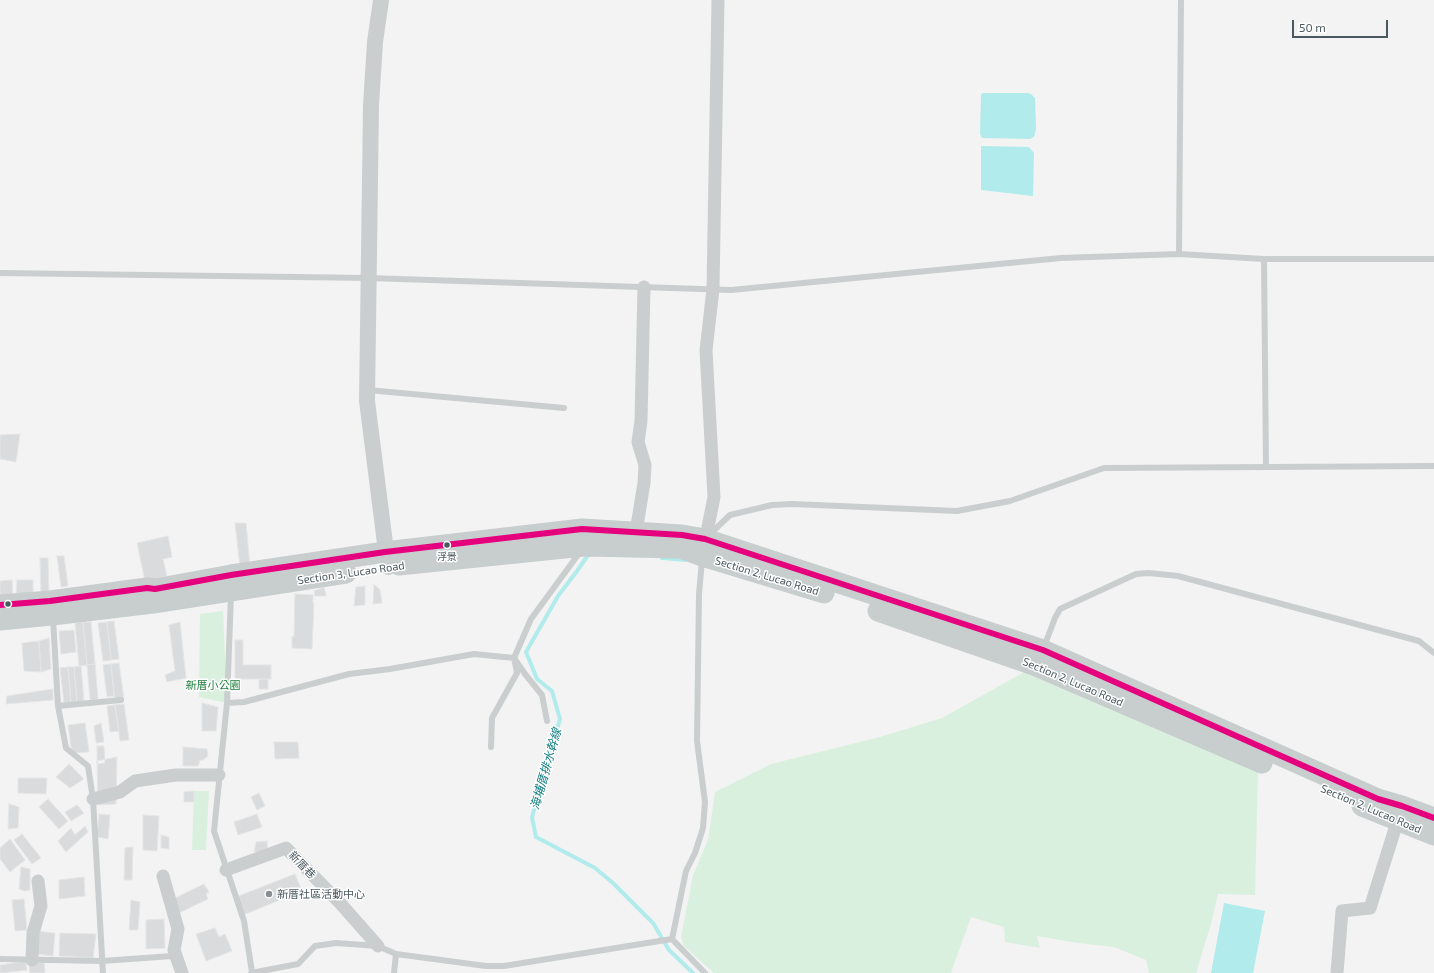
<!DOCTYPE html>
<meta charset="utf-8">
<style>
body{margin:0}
#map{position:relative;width:1434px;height:973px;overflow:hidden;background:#f3f3f3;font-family:"Exo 2",sans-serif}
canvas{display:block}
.scale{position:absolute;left:1292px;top:20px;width:96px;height:18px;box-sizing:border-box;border:2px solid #4b595f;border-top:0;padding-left:5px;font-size:12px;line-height:14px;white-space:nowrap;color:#4b595f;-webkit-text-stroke:3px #fff;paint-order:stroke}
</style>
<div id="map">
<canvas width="1434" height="973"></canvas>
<div class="scale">50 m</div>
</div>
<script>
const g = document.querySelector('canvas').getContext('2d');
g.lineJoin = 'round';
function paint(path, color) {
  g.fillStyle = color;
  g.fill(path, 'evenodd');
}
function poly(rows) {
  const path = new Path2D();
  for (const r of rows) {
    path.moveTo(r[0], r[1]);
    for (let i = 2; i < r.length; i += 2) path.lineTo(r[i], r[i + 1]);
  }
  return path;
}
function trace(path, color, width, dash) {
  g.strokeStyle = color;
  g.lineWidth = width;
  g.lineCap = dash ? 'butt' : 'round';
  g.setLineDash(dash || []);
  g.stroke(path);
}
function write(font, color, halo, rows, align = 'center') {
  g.font = font + ' "Exo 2","Noto Sans TC",sans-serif';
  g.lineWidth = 3;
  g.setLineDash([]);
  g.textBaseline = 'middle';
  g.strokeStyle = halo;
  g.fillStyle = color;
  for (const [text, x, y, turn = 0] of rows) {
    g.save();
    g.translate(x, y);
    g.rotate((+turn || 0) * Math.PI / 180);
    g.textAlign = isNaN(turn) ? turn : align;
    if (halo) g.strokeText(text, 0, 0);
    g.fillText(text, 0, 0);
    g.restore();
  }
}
paint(poly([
 [223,611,227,703,199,697,200,614],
 [1026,671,1258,771,1255,895,1218,894,1211,924,1196,973,1149,973,1146,960,1114,947,1078,943,1037,936,1040,948,1005,942,1004,927,971,917,951,973,714,973,684,946,681,937,693,875,708,840,715,792,771,764,880,737,942,718],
 [194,791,209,791,206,850,192,850]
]), '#daf0de');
paint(poly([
 [983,93,1028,93,1031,94,1035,98,1036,129,1034,137,1030,139,982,138,980,134,981,95],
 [981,146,1029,147,1034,153,1033,196,981,190],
 [1224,903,1265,911,1253,973,1211,973]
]), '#b1ebeb');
trace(poly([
 [590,555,588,555,577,571,558,596,526,652,537,679,552,691,560,719,532,817,536,837,595,868,613,883,653,923,669,950,693,973],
 [662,558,686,560]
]), '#b1ebeb', 4);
const building = poly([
 [20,434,16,462,0,459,0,435,20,434],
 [235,523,246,523,250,566,240,567,235,523],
 [168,536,172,557,163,559,167,576,145,581,137,543,168,536],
 [57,556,64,556,68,586,61,587,57,556],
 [40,558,48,558,49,594,41,594,40,558],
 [12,580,13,598,0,600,0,581,12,580],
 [17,580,33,580,33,600,16,601,17,580],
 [374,584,380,590,382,603,373,604,374,584],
 [365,586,365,605,354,606,356,587,365,586],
 [324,587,326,596,315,596,314,591,324,587],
 [295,594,313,595,313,603,314,603,312,649,292,648,292,636,294,637,295,594],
 [114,621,119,659,111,660,107,622,114,621],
 [83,622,87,665,79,666,75,623,83,622],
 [83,622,91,622,95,664,87,665,83,622],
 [107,622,111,660,103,661,98,623,107,622],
 [180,622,186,678,167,682,165,675,175,671,169,625,180,622],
 [74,630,76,652,61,654,59,631,74,630],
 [49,638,51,669,41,672,39,641,49,638],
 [235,640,243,640,243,665,271,665,271,679,235,679,235,640],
 [39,641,41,672,24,671,22,643,39,641],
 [119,663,124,699,115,700,111,664,119,663],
 [95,664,98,699,90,700,87,665,95,664],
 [111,664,114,696,107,697,103,665,111,664],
 [81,666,84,701,77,702,74,667,81,666],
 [68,667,71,703,64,703,60,668,68,667],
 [68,667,74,667,77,702,71,703,68,667],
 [259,679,268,679,268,689,259,689,259,679],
 [53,689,53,700,6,704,7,696,53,689],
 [202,703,218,707,216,731,202,731,202,703],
 [124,704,129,740,120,741,115,705,124,704],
 [115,705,119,731,110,732,107,706,115,705],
 [85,723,89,752,72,753,68,725,85,723],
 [101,723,104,742,96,743,94,726,101,723],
 [274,742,298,742,299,758,275,759,274,742],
 [97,746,104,746,105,763,97,764,97,746],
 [183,747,207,749,208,756,203,760,200,760,198,766,183,766,183,747],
 [117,757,116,804,98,805,97,761,117,757],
 [69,764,84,779,70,788,56,777,69,764],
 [18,778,47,778,46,794,18,793,18,778],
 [194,791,194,802,184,802,184,792,194,791],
 [259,793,265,806,257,810,251,797,259,793],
 [48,799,68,821,59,829,39,807,48,799],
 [9,804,19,807,18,828,8,829,9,804],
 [77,805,84,813,71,821,65,812,77,805],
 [99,814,110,815,108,839,97,837,99,814],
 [257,814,262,827,238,835,234,822,257,814],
 [143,815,159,816,157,851,143,850,143,815],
 [85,826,88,832,66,852,58,841,71,828,75,835,85,826],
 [22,834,41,858,32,864,14,840,22,834],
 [161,835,169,837,169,849,161,848,161,835],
 [10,839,25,860,10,872,0,859,0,848,10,839],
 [267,841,268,852,254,852,256,842,267,841],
 [133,847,132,880,124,880,125,848,133,847],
 [21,867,30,869,30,890,25,891,19,889,21,867],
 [295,874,302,891,243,915,236,897,295,874],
 [84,877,85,896,59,899,59,880,84,877],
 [204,884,209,892,206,894,208,899,179,913,171,900,204,884],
 [24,899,27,930,15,931,12,900,24,899],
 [131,900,140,902,138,930,129,930,131,900],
 [164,919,165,948,146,949,146,920,164,919],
 [215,928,219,937,225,934,232,951,206,961,196,934,215,928],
 [36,931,55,933,53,956,35,954,36,931],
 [60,933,96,934,93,958,59,956,60,933],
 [26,961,27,970,0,973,0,965,26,961],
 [44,962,45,973,30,973,29,964,44,962]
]);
paint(building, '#d9dbdc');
trace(building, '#e5e5e6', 1);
trace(poly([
 [1179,254,1181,0],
 [1264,259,1266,467],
 [0,273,369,278,731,290,1061,258,1179,254,1264,259,1434,259],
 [368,390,564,408],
 [709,535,730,515,772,505,792,504,957,511,1010,501,1104,468,1434,466],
 [231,594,227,703,214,831,244,921,252,972],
 [53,618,58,706,66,748,88,766,93,799,103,973],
 [1044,647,1055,618,1060,609,1136,574,1149,573,1178,576,1419,641,1434,653],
 [227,703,244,702,349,674,390,669,474,654,514,658,517,673,492,718,491,747],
 [58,706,121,700],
 [547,721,542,695,525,674,514,658,531,619,580,552],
 [672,939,705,973],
 [0,959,102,961,172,956,174,960],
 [251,973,298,964,315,946,336,943,378,946,396,954,486,966,504,966,672,939,686,871,695,853,703,828,705,802,697,741,699,594,702,560],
 [394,973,396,954]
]), '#cbcecf', 6);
trace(poly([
 [636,532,644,483,645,465,638,442,641,421,644,287],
 [704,547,714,497,706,350,713,289,718,0],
 [93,799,120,792,135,781,176,775,219,775],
 [226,870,286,848,340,903,378,946],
 [163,876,178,929,174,950,182,973],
 [32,960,33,933,41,906,38,881],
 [1337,973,1342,911,1370,908,1400,813]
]), '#cbcecf', 13);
trace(poly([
 [381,0,375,42,371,105,367,401,388,567]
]), '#cbcecf', 16);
trace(poly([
 [399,565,584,546,680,548,702,556,824,593],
 [0,605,50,601,147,588,155,589,231,575,385,552,582,529,682,535,705,539,1043,650,1378,799,1402,806,1434,818],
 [878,611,1034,665,1262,763],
 [0,620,52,615,153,603,346,573],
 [1362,806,1434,835]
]), '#c8cdce', 21);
trace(poly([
 [0,605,50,601,147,588,155,589,231,575,385,552,582,529,682,535,705,539,1043,650,1378,799,1402,806,1434,818]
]), '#e5007d', 6);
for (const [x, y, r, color] of [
 [447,545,3.5,"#4b595f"],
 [8,604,3.5,"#4b595f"],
 [269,894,4,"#868f93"]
]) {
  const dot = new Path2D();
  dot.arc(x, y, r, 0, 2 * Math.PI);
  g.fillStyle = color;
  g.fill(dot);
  trace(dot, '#fff', 1.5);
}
write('10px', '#4b595f', '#fff', [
 ["浮景",447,557]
]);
write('11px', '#4b595f', '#fff', [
 ["Section 3, Lucao Road",351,573,-8],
 ["Section 2, Lucao Road",767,576,17],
 ["Section 2, Lucao Road",1073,682,23],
 ["Section 2, Lucao Road",1371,809,23],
 ["新厝巷",302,865,46]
]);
write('11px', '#1e7e3b', '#fff', [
 ["新厝小公園",213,685]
]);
write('11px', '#4b595f', '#fff', [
 ["新厝社區活動中心",277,894]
], 'left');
write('italic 12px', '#148082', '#fff', [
 ["海埔厝排水幹線",546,769,-74]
]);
</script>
